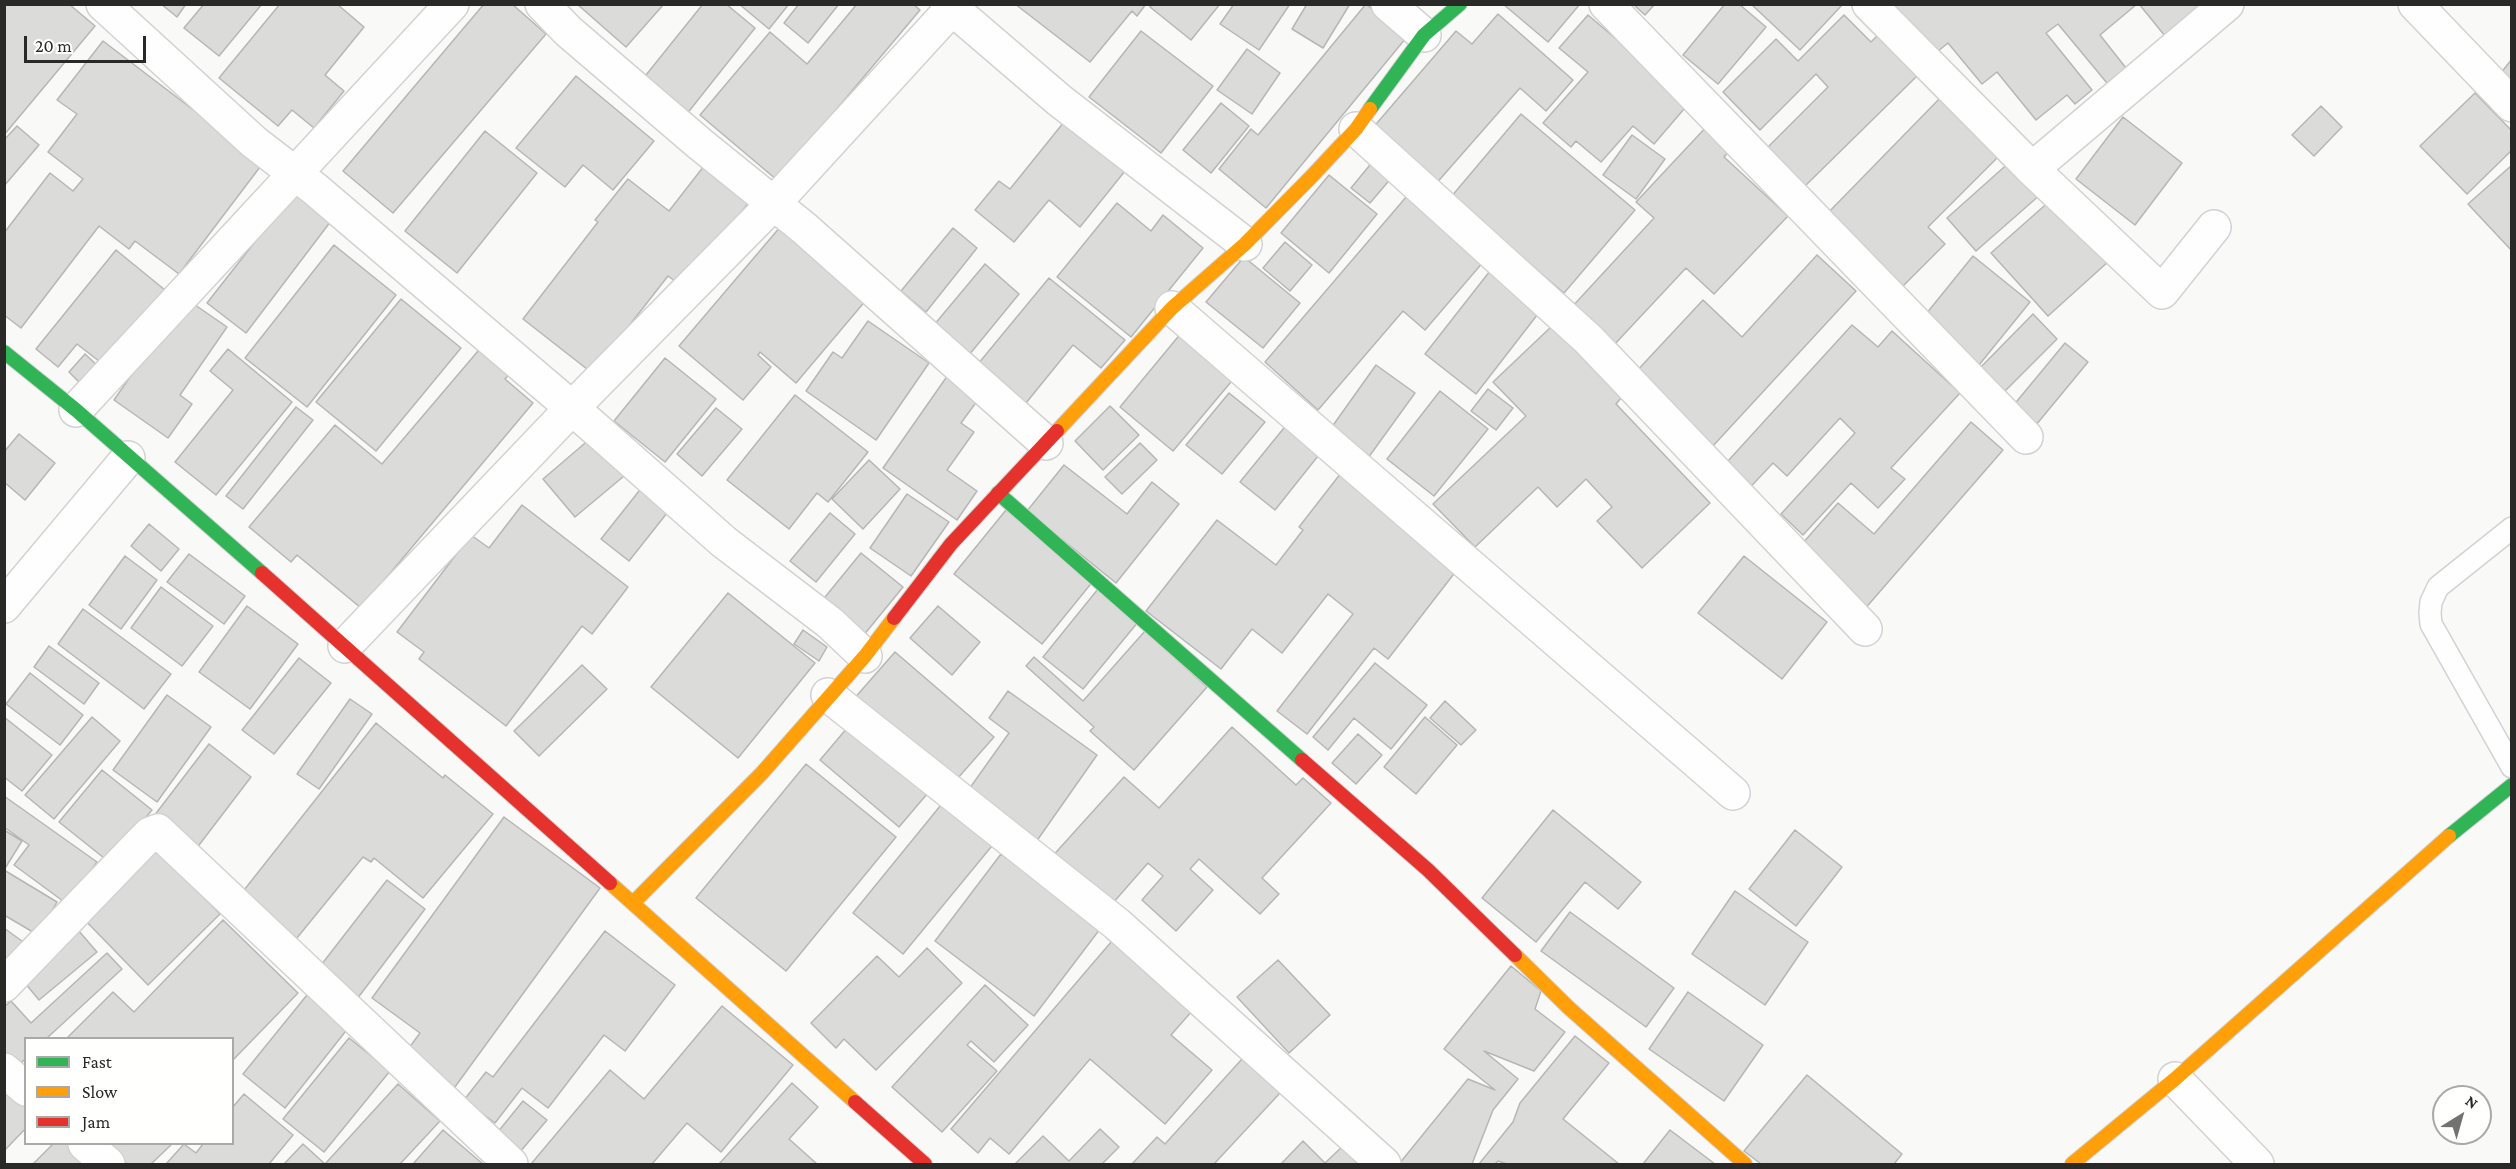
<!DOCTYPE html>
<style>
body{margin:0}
#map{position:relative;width:2516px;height:1169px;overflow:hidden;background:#f9f9f8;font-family:"Crimson Pro",serif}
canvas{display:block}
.frame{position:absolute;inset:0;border:6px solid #292928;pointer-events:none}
.legend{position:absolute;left:24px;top:1037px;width:210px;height:108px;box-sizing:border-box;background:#fffffe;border:2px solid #a9a9a8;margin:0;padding:8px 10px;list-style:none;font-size:18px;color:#292928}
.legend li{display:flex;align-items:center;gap:12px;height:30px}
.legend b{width:30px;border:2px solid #a9a9a8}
.north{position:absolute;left:2432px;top:1085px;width:60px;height:60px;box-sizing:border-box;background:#fffffe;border:2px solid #a9a9a8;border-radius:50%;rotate:37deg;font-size:16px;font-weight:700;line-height:24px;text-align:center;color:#292928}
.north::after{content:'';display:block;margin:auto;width:21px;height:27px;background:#727271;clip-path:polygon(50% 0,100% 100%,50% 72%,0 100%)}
.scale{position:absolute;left:24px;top:36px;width:122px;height:27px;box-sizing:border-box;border:3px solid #292928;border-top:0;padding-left:8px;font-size:18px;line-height:21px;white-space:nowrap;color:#292928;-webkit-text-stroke:4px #fffffe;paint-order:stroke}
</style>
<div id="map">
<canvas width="2516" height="1169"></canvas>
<div class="frame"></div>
<ul class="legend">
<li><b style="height:8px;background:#30b455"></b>Fast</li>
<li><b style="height:8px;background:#ff9f0a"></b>Slow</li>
<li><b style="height:8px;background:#e5322d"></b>Jam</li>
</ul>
<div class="north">N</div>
<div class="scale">20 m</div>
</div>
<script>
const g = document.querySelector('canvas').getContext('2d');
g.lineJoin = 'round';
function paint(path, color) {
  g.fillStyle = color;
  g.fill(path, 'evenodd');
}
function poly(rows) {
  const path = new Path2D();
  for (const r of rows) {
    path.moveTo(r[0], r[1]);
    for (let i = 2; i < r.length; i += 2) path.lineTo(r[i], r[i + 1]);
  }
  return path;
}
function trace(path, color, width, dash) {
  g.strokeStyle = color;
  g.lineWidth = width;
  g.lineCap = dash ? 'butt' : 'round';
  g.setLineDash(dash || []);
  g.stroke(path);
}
const building = poly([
 [4,4,69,4,95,26,4,135,4,4],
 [161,4,186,4,177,17,161,4],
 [204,4,262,4,219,56,184,28,204,4],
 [280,4,337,4,364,27,325,75,344,91,314,128,292,110,278,126,219,78,280,4],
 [484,4,512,4,546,34,393,213,343,171,484,4],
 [577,4,664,4,626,47,577,4],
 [703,4,726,4,755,28,686,115,642,80,703,4],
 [739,4,789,4,769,29,739,4],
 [799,4,839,4,808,43,784,23,799,4],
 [857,4,913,4,920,10,777,180,700,115,770,32,807,64,857,4],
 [1015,4,1146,4,1137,16,1132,11,1090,62,1015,4],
 [1152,4,1220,4,1191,40,1150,7,1152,4],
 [1234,4,1290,4,1259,50,1220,24,1234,4],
 [1307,4,1350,4,1323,48,1292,29,1307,4],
 [1366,4,1406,38,1266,208,1219,169,1251,129,1258,135,1366,4],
 [1503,4,1580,4,1548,42,1503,4],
 [1633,4,1655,4,1645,15,1633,4],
 [1725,4,1739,4,1766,27,1718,84,1683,55,1725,4],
 [1751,4,1843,4,1800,50,1751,4],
 [1890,4,2137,4,2100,35,2126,68,2107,83,2058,24,2046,33,2092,90,2075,104,2067,95,2036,120,1997,72,1982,84,1948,43,1932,56,1890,4],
 [2139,4,2204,4,2165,36,2139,4],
 [1498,14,1573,80,1546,111,1520,88,1434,186,1371,130,1456,31,1472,44,1498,14],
 [1588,15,1690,102,1654,144,1633,126,1601,162,1576,141,1571,147,1543,123,1588,72,1559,48,1588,15],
 [1844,15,1871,42,1877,36,1917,76,1803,188,1765,150,1828,87,1816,74,1760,130,1723,92,1776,39,1798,61,1844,15],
 [1141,31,1213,86,1161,153,1089,97,1141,31],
 [103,41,263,163,179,274,135,241,129,249,99,226,21,328,4,315,4,233,50,173,73,191,83,179,48,152,77,114,57,100,103,41],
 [1247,49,1280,73,1252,114,1217,90,1247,49],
 [2512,59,2512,92,2496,79,2512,59],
 [576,76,654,141,613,190,583,165,565,187,516,148,576,76],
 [2475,93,2512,131,2512,150,2467,194,2420,146,2475,93],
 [1943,95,2002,153,1928,227,1945,244,1897,292,1822,219,1943,95],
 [1221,103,1249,126,1211,173,1183,150,1221,103],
 [2321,106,2342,127,2314,156,2292,135,2321,106],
 [1521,114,1635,210,1564,293,1451,197,1521,114],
 [2123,117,2182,163,2135,225,2076,179,2123,117],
 [1064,122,1125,171,1080,227,1049,200,1014,242,975,210,999,181,1010,189,1064,122],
 [1709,124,1734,146,1724,157,1788,216,1714,294,1686,268,1613,346,1571,308,1654,218,1636,202,1709,124],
 [17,126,39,145,4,186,4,140,17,126],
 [485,131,537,173,457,273,405,231,485,131],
 [1632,135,1665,159,1636,199,1603,175,1632,135],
 [1374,160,1393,176,1370,203,1351,188,1374,160],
 [2012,160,2041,194,1976,251,1947,218,2012,160],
 [2512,165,2512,251,2468,204,2512,165],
 [704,166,749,202,683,287,668,276,592,373,523,319,598,222,595,220,628,179,669,211,704,166],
 [1329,175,1377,214,1329,273,1281,233,1329,175],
 [294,192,331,221,246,333,207,303,294,192],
 [1407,196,1484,261,1425,330,1403,311,1318,410,1265,362,1407,196],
 [2052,199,2109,261,2048,316,1991,253,2052,199],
 [1117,203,1151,231,1163,215,1203,248,1131,337,1057,277,1117,203],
 [781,226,867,299,796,383,760,352,758,355,771,367,743,400,679,346,781,226],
 [953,228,977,248,926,312,901,291,953,228],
 [1285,242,1312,265,1290,291,1263,268,1285,242],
 [334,245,396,295,307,407,245,358,334,245],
 [116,250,165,290,104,365,77,344,58,367,36,349,116,250],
 [1817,255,1856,291,1712,447,1633,375,1703,300,1742,337,1817,255],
 [1973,256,2030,302,1979,365,1922,319,1973,256],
 [1244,257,1300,303,1263,348,1206,302,1244,257],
 [985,264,1019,294,969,355,934,325,985,264],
 [1490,271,1541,310,1476,394,1425,354,1490,271],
 [1049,278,1125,340,1101,368,1073,345,1026,403,978,364,1049,278],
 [185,298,227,327,180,395,192,404,168,438,114,400,185,298],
 [401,299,461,348,376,451,316,402,401,299],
 [2033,314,2057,339,2004,392,1980,368,2033,314],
 [868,321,929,363,876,440,806,391,833,352,842,358,868,321],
 [1852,325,1878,347,1892,331,1960,393,1891,468,1905,479,1878,508,1851,483,1803,535,1781,514,1855,433,1840,418,1787,476,1773,463,1742,496,1717,473,1852,325],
 [1552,326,1621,398,1616,404,1710,503,1642,568,1597,521,1612,507,1586,479,1557,507,1538,487,1475,547,1433,504,1526,416,1493,382,1552,326],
 [1182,332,1236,376,1173,451,1120,407,1182,332],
 [2065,343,2088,362,2031,431,2008,412,2065,343],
 [484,344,514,369,505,379,533,403,361,608,297,555,291,562,249,527,335,425,382,464,484,344],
 [228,349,292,402,216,495,175,462,233,390,210,371,228,349],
 [85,354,101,369,83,386,69,372,85,354],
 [665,358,716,399,665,462,614,421,665,358],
 [1376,365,1415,393,1368,458,1329,431,1376,365],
 [948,375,980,397,961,423,974,432,947,470,977,491,957,520,883,468,948,375],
 [1488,389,1513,408,1496,430,1471,411,1488,389],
 [1440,391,1488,429,1434,496,1387,459,1440,391],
 [1229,393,1265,422,1222,474,1186,445,1229,393],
 [795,395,868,452,828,502,817,493,789,529,727,480,795,395],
 [1110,406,1139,435,1103,470,1075,441,1110,406],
 [296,407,313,420,243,509,226,496,296,407],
 [716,408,742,429,702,476,677,454,716,408],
 [1971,422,2003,450,1863,611,1795,552,1838,503,1874,534,1971,422],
 [1288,423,1322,451,1275,510,1240,482,1288,423],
 [19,434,55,463,25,500,4,482,4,452,19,434],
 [591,438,624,476,575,517,543,479,591,438],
 [1140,443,1157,460,1122,494,1105,477,1140,443],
 [869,460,900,489,863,529,832,499,869,460],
 [1064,465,1127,514,1152,482,1179,504,1116,583,1027,511,1064,465],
 [1341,473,1460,566,1388,659,1374,648,1307,734,1277,711,1353,614,1328,594,1282,653,1252,629,1221,669,1146,611,1217,520,1276,565,1303,530,1299,527,1341,473],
 [643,486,671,508,629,561,601,539,643,486],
 [907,494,949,522,911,576,870,548,907,494],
 [522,505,628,587,592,634,582,626,506,726,419,659,424,652,397,632,471,535,489,548,522,505],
 [1006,510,1094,580,1042,644,954,574,1006,510],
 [830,513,855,534,816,582,790,561,830,513],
 [149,524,179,549,161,571,131,546,149,524],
 [861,553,903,587,863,636,821,602,861,553],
 [189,554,245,596,224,624,167,582,189,554],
 [125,556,157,580,121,629,89,605,125,556],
 [1744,556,1827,622,1782,679,1698,613,1744,556],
 [161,587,213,626,182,666,131,628,161,587],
 [1098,589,1138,622,1083,689,1043,657,1098,589],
 [728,593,815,663,738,758,651,687,728,593],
 [247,606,298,644,250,709,199,672,247,606],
 [938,606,980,642,952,675,910,638,938,606],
 [83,609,171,674,144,709,58,644,83,609],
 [803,630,827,647,819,661,794,644,803,630],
 [1145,631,1207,687,1134,770,1090,731,1094,727,1026,666,1034,657,1083,701,1145,631],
 [49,646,99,683,84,704,34,667,49,646],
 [895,652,994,737,950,787,852,701,895,652],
 [299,658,331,683,274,754,242,730,299,658],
 [1375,663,1427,705,1391,749,1354,718,1328,750,1313,737,1375,663],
 [582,665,607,689,539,756,514,731,582,665],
 [30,673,83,715,60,745,6,704,30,673],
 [1008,691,1097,755,1036,842,967,792,1009,733,989,718,1008,691],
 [167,695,211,727,157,802,113,770,167,695],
 [350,699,372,714,319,789,297,774,350,699],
 [1445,701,1476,730,1461,745,1430,718,1445,701],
 [4,717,52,755,22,791,4,777,4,717],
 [92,717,120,741,54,819,25,795,92,717],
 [1425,717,1457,745,1416,794,1384,767,1425,717],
 [376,723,443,778,445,775,493,814,423,898,374,858,371,862,363,857,292,944,237,899,376,723],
 [848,727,927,794,899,827,820,760,848,727],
 [1232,727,1296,785,1303,778,1331,803,1262,878,1279,894,1260,914,1199,859,1190,869,1213,890,1176,931,1142,900,1163,876,1148,863,1105,912,1049,860,1124,777,1159,808,1232,727],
 [1358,734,1382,755,1356,784,1332,763,1358,734],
 [209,744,251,777,196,849,154,816,209,744],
 [806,764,896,837,786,971,696,898,806,764],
 [102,770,152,810,109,862,59,822,102,770],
 [4,796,97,862,67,904,14,865,29,845,4,827,4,796],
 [945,800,996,841,903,954,853,913,945,800],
 [1553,810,1641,882,1618,909,1585,882,1536,942,1482,898,1553,810],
 [504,817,600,888,452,1091,403,1056,420,1033,372,998,504,817],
 [4,830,22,841,4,870,4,830],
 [1795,830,1842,867,1796,926,1749,889,1795,830],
 [153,845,220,914,148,985,81,916,153,845],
 [1001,854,1100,929,1034,1016,935,941,1001,854],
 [4,870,57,902,38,935,4,915,4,870],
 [387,880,425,909,357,999,318,969,387,880],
 [1735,891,1808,942,1765,1005,1692,954,1735,891],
 [1570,912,1674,988,1646,1027,1541,951,1570,912],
 [223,920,298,993,232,1061,232,1038,67,1038,113,992,134,1012,223,920],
 [4,928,26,944,4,975,4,928],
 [78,930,97,952,39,1000,20,977,78,930],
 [605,931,675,985,625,1051,604,1035,548,1108,522,1088,495,1123,464,1100,486,1072,493,1077,605,931],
 [1118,934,1199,1003,1171,1035,1212,1070,1165,1124,1090,1059,1009,1154,990,1138,978,1153,951,1129,1118,934],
 [927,948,962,983,876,1070,844,1039,836,1048,811,1023,877,956,899,977,927,948],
 [107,953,122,969,47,1038,26,1038,26,1058,17,1067,4,1054,4,1007,11,1001,31,1023,107,953],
 [1278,960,1330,1015,1289,1053,1237,997,1278,960],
 [1511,966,1541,991,1535,1009,1565,1032,1534,1071,1484,1051,1518,1079,1493,1110,1472,1164,1399,1164,1468,1079,1495,1090,1444,1049,1511,966],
 [985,985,1028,1025,994,1062,971,1041,967,1045,997,1071,942,1132,892,1087,985,985],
 [1688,992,1763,1045,1724,1101,1649,1049,1688,992],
 [307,995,349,1027,285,1108,243,1074,307,995],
 [722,1006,793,1065,721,1152,687,1123,652,1164,531,1164,610,1070,644,1099,722,1006],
 [1575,1036,1609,1063,1563,1119,1619,1164,1507,1164,1498,1161,1495,1164,1479,1164,1513,1122,1520,1103,1575,1036],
 [349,1038,390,1071,324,1152,283,1119,349,1038],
 [1242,1059,1280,1093,1214,1164,1132,1164,1157,1137,1165,1144,1242,1059],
 [1807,1075,1902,1154,1894,1164,1761,1164,1744,1151,1807,1075],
 [792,1083,818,1107,789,1139,817,1164,719,1164,792,1083],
 [398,1084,440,1121,400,1164,284,1164,303,1144,325,1164,398,1084],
 [4,1089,26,1108,26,1128,4,1151,4,1089],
 [244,1094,293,1135,269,1164,166,1164,184,1144,196,1153,203,1144,232,1144,232,1108,244,1094],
 [523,1101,547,1120,520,1152,497,1133,523,1101],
 [1100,1129,1119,1147,1102,1164,1015,1164,1043,1136,1069,1161,1100,1129],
 [443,1130,483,1164,413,1164,443,1130],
 [1670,1130,1715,1164,1643,1164,1670,1130],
 [1303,1141,1325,1163,1344,1145,1364,1164,1281,1164,1303,1141],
 [53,1144,67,1144,89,1164,33,1164,53,1144],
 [105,1144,172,1144,151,1164,127,1164,105,1144]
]);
paint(building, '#dbdbda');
trace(building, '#b6b6b5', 1.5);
const lane = poly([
 [2512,528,2438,587,2431,602,2430,613,2431,624,2512,767]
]);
const street = poly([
 [103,4,254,142,315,189,572,408,724,542,830,623,865,656],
 [542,4,568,31,700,144,804,228,1046,443],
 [947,4,1059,100,1245,244],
 [1388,4,1424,35],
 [1606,4,2026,437],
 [1869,4,2032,169,2162,292,2214,227],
 [2415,4,2512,105],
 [1356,129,1588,339,1865,629],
 [2032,169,2227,4],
 [1172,308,1733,793],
 [76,410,452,4],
 [4,606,128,458],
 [345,646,572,408,774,203,956,4],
 [828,695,1117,924,1384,1164],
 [4,985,140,844,150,834,158,831,511,1164],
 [4,1070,26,1089],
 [2175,1079,2257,1164],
 [85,1144,108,1164]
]);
const fast = poly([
 [1370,109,1424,35,1460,4],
 [4,352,76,410,262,573],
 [998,493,1302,760],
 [2449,836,2512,785]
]);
const slow = poly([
 [1057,431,1172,308,1245,244,1312,176,1356,129,1370,109],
 [610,883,855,1102],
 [633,903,762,773,865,656,894,618],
 [1515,955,1569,1008,1745,1164],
 [2072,1164,2175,1079,2449,836]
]);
const jam = poly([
 [262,573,610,883],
 [894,618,951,544,1057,431],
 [1302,760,1428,870,1515,955],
 [855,1102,925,1164]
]);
trace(lane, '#d2d2d2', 24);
trace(street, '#d2d2d2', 36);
trace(fast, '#d2d2d2', 16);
trace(slow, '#d2d2d2', 16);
trace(jam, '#d2d2d2', 16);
trace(lane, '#fefefe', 21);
trace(street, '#fefefe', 33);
trace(fast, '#30b455', 14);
trace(slow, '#ff9f0a', 14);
trace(jam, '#e5322d', 14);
</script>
